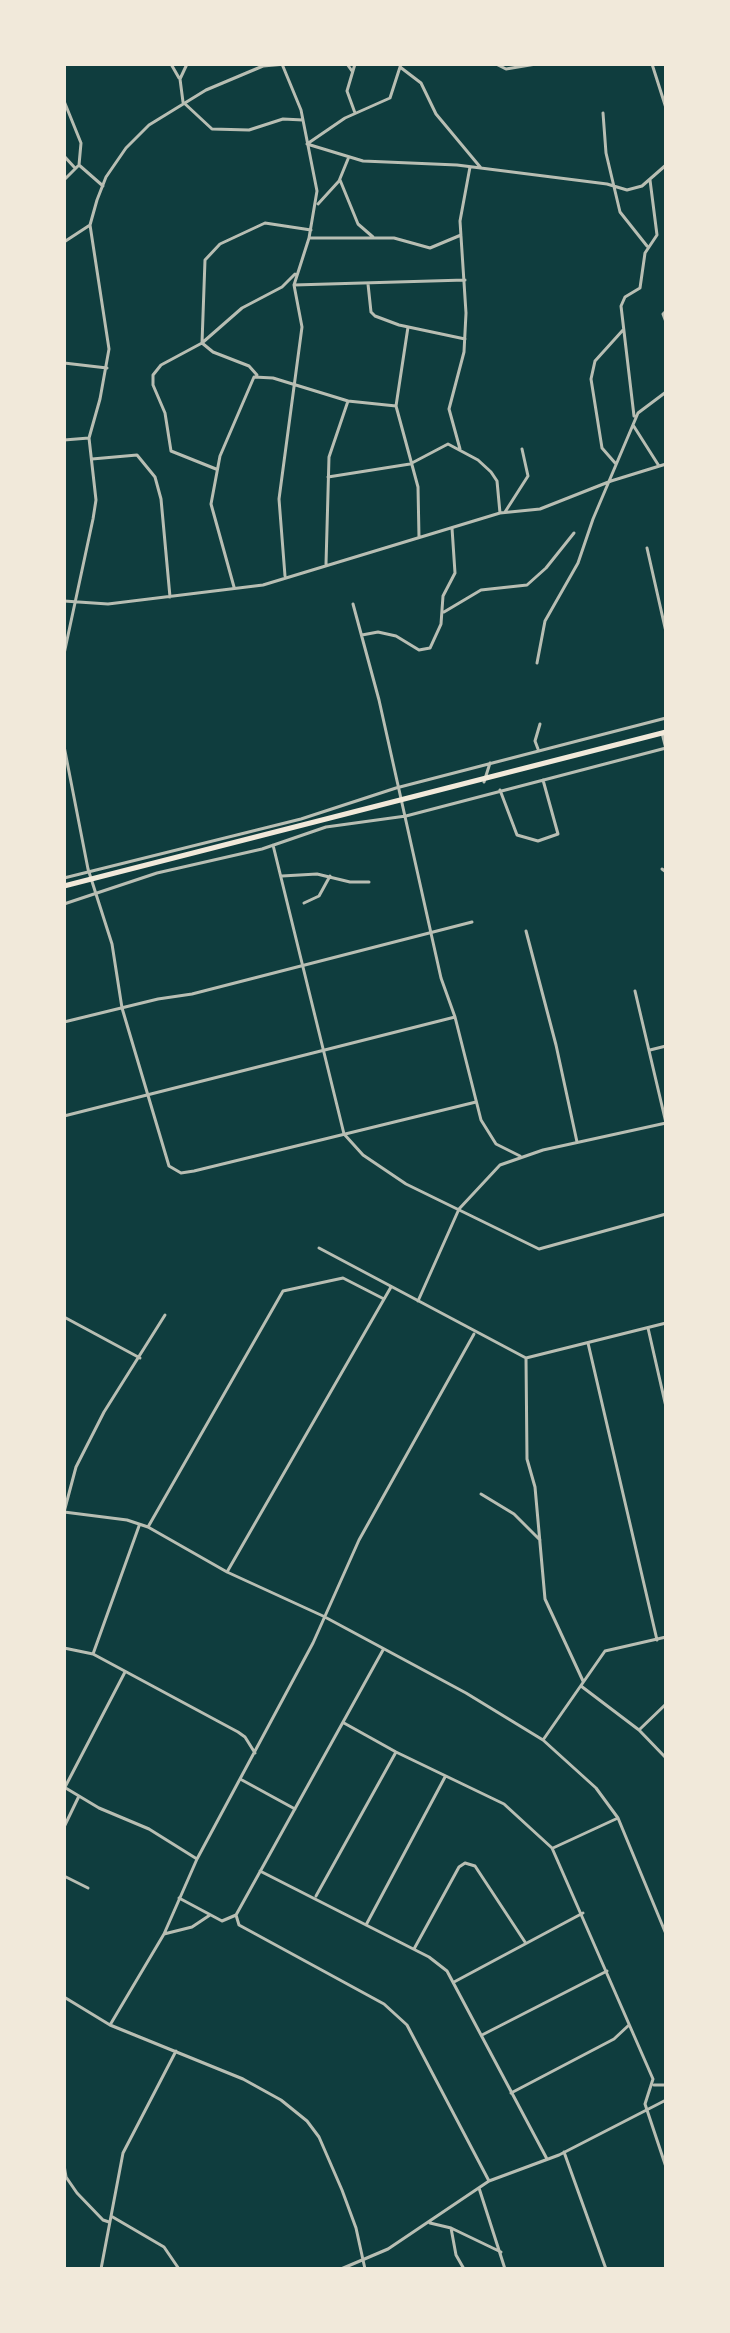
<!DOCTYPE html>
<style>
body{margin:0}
#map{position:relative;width:730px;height:2333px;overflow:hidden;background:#0f3d3e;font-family:"Crimson Pro",serif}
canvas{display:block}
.frame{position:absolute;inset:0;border:66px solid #f1e9da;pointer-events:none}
</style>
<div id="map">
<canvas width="730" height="2333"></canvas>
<div class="frame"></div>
</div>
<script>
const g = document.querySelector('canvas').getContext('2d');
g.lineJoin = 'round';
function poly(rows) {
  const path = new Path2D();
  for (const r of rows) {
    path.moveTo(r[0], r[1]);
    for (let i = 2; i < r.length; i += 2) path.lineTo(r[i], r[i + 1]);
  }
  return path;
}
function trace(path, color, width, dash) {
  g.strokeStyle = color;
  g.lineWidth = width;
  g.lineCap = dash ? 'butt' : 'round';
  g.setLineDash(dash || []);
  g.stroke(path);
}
trace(poly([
 [171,64,179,78],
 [187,64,180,79,183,102,212,129,249,130,283,119,303,120],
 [282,64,301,110,317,191,309,238,294,285,302,327,279,499,285,576],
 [347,64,352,71],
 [496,64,506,69,536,64],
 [652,64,666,108],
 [400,67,421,83,436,114,481,168],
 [64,101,81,143,79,165,103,186],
 [355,113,347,91,355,64],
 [603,113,606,153,620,212,647,246],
 [307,144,363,161,457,165,607,184,627,190,642,186,666,165],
 [307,144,345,118,390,98,401,64],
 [64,156,75,168],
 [64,180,78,166],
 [340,180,358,224,373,237],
 [318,204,339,181,348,159],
 [310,238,394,238,430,248,461,235],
 [64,242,90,225],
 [368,284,371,312,375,316,399,325,465,339],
 [294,285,465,280],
 [666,311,663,314,666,322],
 [408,327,396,406,418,487,419,537],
 [64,363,107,368],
 [257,375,249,366,213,352,202,343,205,260,220,244,265,223,311,230],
 [634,416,621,306,625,297,640,288,645,253,657,235,650,180],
 [633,425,659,466],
 [64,440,89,438],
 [460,449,449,409,464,352,466,313,460,221,470,167],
 [92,459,137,455,155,477,161,499,170,597],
 [616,464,602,448,591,379,595,361,623,330],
 [216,469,171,451,165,413,153,385,153,375,161,365,202,343,242,308,282,287,295,274],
 [328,477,410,464,448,444,478,460,491,472,497,481,500,513],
 [505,512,528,476,522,449],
 [647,548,666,632],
 [326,564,329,457,348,401],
 [234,587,211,504,220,456,254,377,273,378,348,401,396,406],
 [64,601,108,604,263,585,500,513,540,509,611,481,666,464],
 [353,604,379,700,441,978,455,1017,481,1120,496,1144,520,1156],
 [444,612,481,590,527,585,546,568,574,533],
 [362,635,378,632,396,636,419,650,430,648,441,624,443,596,455,573,452,528],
 [64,654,93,519,96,500,89,438,100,399,109,349,90,225,97,200,106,177,126,148,149,125,206,90,263,66,286,64],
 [537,663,545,621,578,563,593,519,638,413,666,392],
 [662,733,666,749],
 [64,746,88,869,112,944,122,1008,169,1166,181,1173,194,1171,476,1102],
 [538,749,535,741,540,724],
 [484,782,490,763],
 [500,790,517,835,538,841,558,834,543,780],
 [273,845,344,1134,363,1155,406,1184,539,1249,666,1214],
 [662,869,666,872],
 [282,876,317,874,350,882,369,882],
 [64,878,301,819,396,788,666,718],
 [304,903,319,896,330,876],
 [64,904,157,873,262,849,326,827,406,816,666,748],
 [526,931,556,1045,577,1142],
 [635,991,666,1123],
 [64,1022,158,999,192,994,472,922],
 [650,1050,666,1046],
 [64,1116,455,1017],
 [319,1248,526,1358,666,1323],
 [418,1301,459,1209,500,1165,543,1150,666,1123],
 [64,1317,140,1358],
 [648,1328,666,1407],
 [588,1343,657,1640],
 [526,1358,527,1459,535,1487,545,1599,583,1681],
 [481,1494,514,1514,540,1540],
 [64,1512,127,1520,148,1527,227,1572,323,1616,466,1693,543,1740,596,1788,618,1818,666,1934],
 [64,1512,76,1467,104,1412,165,1315],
 [148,1527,283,1291,343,1278,384,1299],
 [227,1572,391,1287],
 [64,1648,93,1654,238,1732,245,1737,255,1753],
 [93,1654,139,1526],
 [581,1686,639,1730,666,1758],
 [344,1723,396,1752,504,1804,552,1848,653,2079,645,2104,666,2167],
 [639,1730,666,1704],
 [543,1740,605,1651,666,1637],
 [242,1780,295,1809],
 [64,1787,99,1808,149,1829,197,1859],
 [64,1789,125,1672],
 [64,1827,79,1796],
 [553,1848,618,1818],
 [260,1871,429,1957,447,1971,547,2159],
 [64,1876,88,1888],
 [316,1896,396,1752],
 [179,1898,222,1921,236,1915,383,1650],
 [236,1915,239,1925,384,2004,407,2025,489,2181],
 [366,1925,445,1777],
 [164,1934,192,1927,210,1915],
 [414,1949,459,1867,465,1863,475,1866,525,1942],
 [454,1982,583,1913],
 [64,1997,110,2025,243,2079,281,2100,307,2121,319,2137,342,2190,356,2228,365,2269],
 [110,2025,164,1934,197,1859,313,1643,359,1540,474,1334],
 [482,2035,607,1971],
 [654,2085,666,2085],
 [511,2093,614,2039,629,2025],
 [564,2152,606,2269],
 [64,2165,66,2177,77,2193,103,2220,109,2222],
 [479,2188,505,2269],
 [111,2216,164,2247,179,2269],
 [430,2223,451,2228,501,2252],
 [451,2228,456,2255,464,2269],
 [101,2269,123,2153,176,2051],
 [341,2269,388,2249,489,2181,559,2155,666,2100]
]), '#b8beb3', 3);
trace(poly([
 [64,886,666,732]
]), '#f1e9da', 5);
</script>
